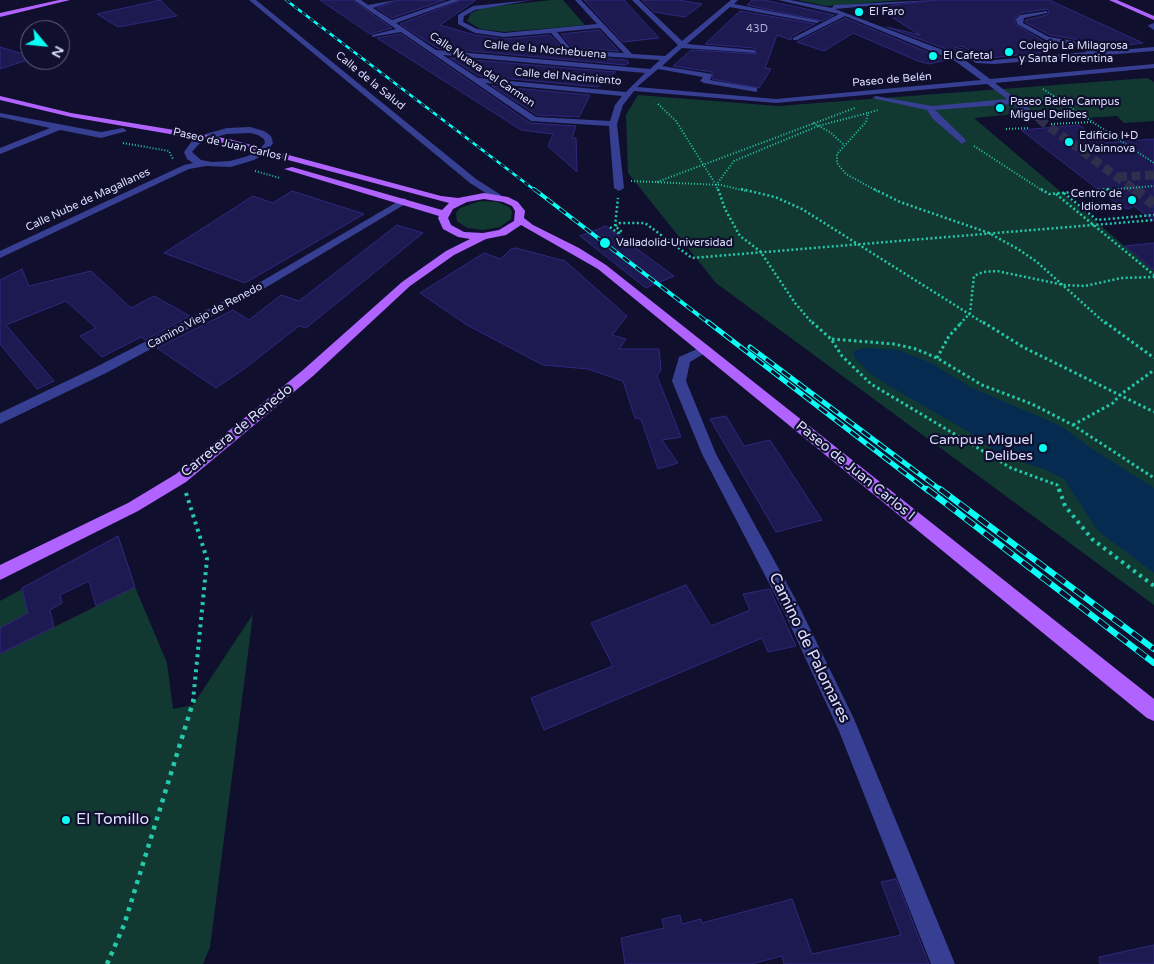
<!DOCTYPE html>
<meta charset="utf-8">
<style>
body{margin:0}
#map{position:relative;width:1154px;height:964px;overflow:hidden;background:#100f2e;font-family:"Varela Round",sans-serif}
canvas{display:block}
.north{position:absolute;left:20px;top:20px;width:50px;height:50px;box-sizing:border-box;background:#100f2e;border:1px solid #626182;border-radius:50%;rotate:118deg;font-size:14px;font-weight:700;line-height:20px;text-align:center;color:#dcddff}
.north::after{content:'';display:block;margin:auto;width:18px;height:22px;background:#08fff6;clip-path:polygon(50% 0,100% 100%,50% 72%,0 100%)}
</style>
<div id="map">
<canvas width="1154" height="964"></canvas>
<div class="north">N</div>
</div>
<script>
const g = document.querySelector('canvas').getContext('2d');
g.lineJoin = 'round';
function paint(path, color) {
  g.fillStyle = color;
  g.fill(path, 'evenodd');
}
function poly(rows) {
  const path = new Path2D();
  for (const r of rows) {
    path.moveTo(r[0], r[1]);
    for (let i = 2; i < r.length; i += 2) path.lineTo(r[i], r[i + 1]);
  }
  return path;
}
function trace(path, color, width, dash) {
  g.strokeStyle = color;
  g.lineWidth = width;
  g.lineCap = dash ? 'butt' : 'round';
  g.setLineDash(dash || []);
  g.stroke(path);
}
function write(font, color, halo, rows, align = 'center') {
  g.font = font + ' "Varela Round",sans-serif';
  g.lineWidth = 4.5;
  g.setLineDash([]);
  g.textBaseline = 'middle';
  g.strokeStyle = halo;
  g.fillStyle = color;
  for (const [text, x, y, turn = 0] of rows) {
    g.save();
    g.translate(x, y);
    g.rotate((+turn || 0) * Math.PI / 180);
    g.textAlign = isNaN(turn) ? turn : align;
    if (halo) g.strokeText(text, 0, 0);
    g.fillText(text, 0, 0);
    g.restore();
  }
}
paint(poly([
 [552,0,563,0,585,25,505,32,480,29,467,21,471,13,486,7],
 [797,0,903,0,826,6],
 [1147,78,1154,82,1154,121,1124,123,1117,116,1054,120,1024,113,974,118,1154,271,1154,605,716,283,628,173,626,115,638,95,778,106],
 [480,201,497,202,509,207,512,211,511,219,500,227,483,230,467,228,457,221,456,213,460,208],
 [135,587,167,663,173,709,193,705,253,614,210,947,203,964,0,964,0,601,22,589,34,637]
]), '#113932');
paint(poly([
 [864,348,899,350,931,363,970,387,1061,426,1091,448,1154,488,1154,573,1098,531,1064,479,1044,469,1002,456,969,432,889,386,869,373,854,357,854,351]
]), '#062b50');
const building = poly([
 [160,0,177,16,118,27,97,14,160,0],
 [320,0,352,0,392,28,370,34,320,0],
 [398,0,445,0,392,18,377,8,398,0],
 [462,0,476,0,440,25,475,35,504,39,550,35,570,56,627,60,629,63,626,65,437,48,400,24,462,0],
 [584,0,624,0,659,38,623,42,584,0],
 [642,0,678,0,702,4,685,17,654,12,642,0],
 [752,0,764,0,834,15,822,21,747,5,752,0],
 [937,0,1049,0,1143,43,1110,47,1105,44,1088,46,1074,39,1050,35,1025,22,1026,20,1047,15,1049,11,1047,9,1020,13,1015,18,1015,24,1045,42,1072,47,1045,49,1050,52,988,58,982,57,962,46,954,48,962,55,887,27,920,35,876,7,937,0],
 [740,11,815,24,792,36,791,40,777,35,765,68,771,69,759,88,712,79,712,72,673,66,691,50,757,54,754,48,705,44,740,11],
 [845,18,947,60,929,64,918,61,853,33,824,51,797,42,845,18],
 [599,30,619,51,573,48,561,34,599,30],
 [401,34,530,123,576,126,572,138,576,138,577,172,548,146,553,134,521,130,377,38,401,34],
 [0,47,30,56,30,59,0,69,0,47],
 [450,58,616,72,598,87,479,76,450,58],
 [492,86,590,95,579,117,537,115,492,86],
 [1079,125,1104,143,1154,139,1154,221,1134,206,1128,209,1121,207,1021,130,1079,125],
 [292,191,364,214,245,283,164,253,253,196,273,203,292,191],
 [397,225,423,233,306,328,299,326,244,369,216,388,157,348,233,310,249,320,281,295,299,301,397,225],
 [606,226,674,276,646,288,580,236,606,226],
 [1154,243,1154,270,1125,246,1154,243],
 [516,248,565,261,627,316,612,335,626,339,619,349,659,349,661,370,657,376,681,437,662,440,678,463,658,469,641,419,635,418,623,381,588,369,543,365,467,325,420,293,484,253,501,259,511,249,516,248],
 [22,269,29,286,91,271,131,308,154,296,190,316,145,340,141,337,102,357,80,336,96,328,66,301,6,325,54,381,37,389,0,344,0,280,22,269],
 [726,416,744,446,770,440,822,520,776,532,710,419,726,416],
 [118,536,135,587,96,606,89,581,60,595,62,603,50,610,54,627,0,654,0,628,28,613,22,588,118,536],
 [686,585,711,626,750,610,743,594,770,589,796,646,768,652,762,638,544,730,531,698,613,666,591,623,686,585],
 [896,879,929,964,784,964,782,956,751,964,625,964,621,938,664,928,662,919,680,915,682,924,701,919,702,923,792,899,812,954,901,935,881,882,896,879],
 [1154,945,1154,964,1100,964,1099,957,1154,945]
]);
paint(building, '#1d1951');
trace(building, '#2f297f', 1);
trace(poly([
 [1039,119,1136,191],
 [1118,177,1154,175]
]), '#2f2e4d', 9, [9, 4.5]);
trace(poly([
 [1134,189,1154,204]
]), '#2f2e4d', 11, [11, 5.5]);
trace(poly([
 [1043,89,1154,163],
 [1036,101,1056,97],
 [658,104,676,121,716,185],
 [813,123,830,132,844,145],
 [1051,124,1092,122],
 [1006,129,1028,128],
 [123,143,169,151,173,159],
 [974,146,1043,191],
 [255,171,280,178],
 [631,181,721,185,746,191],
 [657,182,855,108],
 [718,191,716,185,734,161,818,126,868,113],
 [877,191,846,174,837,163,837,154,866,122,868,113,878,110],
 [1094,191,1154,186]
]), '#25caaa', 2, [1, 2]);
trace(poly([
 [718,189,725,209,740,236,760,251,795,303,813,324],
 [741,189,775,197,802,209,985,324],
 [874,189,900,202,989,233,1018,249,1037,262,1106,324],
 [1041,189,1049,194,1110,189],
 [1064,193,1097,220,1154,215],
 [1056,194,1154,275],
 [615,226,618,198],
 [610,227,618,233],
 [618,233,622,232,615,226,620,223,645,223,692,258,1154,220],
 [960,324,970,313,974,276,983,272,997,271,1064,285,1085,286,1121,278,1154,277]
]), '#25caaa', 2.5, [2, 2.5]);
trace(poly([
 [812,322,831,339,842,356,871,384,1011,468,1057,485,1059,491],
 [983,322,1023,347,1154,412],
 [1105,322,1154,358],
 [832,339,894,344,916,349,937,358,982,385,1032,404,1073,425,1154,478],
 [937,358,949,336,962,322],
 [1073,425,1113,403,1120,395,1154,370]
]), '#25caaa', 3, [2.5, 3]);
trace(poly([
 [1059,489,1065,506,1092,539,1154,586],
 [186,493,207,559,193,701]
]), '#25caaa', 4, [3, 4.5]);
trace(poly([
 [107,964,124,925,194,699]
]), '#25caaa', 4.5, [4, 5.5]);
paint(poly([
 [249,0,256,0,476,179,501,195,501,199,495,199,470,183,249,0],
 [354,0,361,0,368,5,396,0,373,8,392,20,451,0,460,0,396,23,436,50,650,69,660,60,570,54,551,33,504,37,475,33,458,24,458,15,473,6,532,0,475,10,464,16,463,22,477,29,504,33,597,24,575,0,581,0,632,54,665,56,678,45,632,0,639,0,682,41,731,0,738,0,734,4,820,21,817,23,730,7,687,44,754,50,756,53,682,48,662,66,712,74,710,80,757,88,757,92,704,83,700,81,703,77,658,69,637,87,776,99,981,80,955,61,845,16,797,40,793,40,793,38,839,14,778,0,790,0,832,8,834,5,935,0,835,9,961,57,990,79,1154,64,1154,68,995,83,1043,119,1036,121,1013,104,935,110,965,139,966,141,962,144,933,119,927,110,872,98,876,96,932,106,1007,99,987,84,776,103,634,91,623,105,617,124,624,188,619,191,614,188,609,126,531,121,401,32,372,37,372,35,396,29,354,0],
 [600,28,624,53,572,50,557,32,600,28],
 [443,55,645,73,626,92,478,78,443,55],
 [485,83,622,96,615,105,610,121,536,117,485,83],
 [1047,11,1047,13,1024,18,1023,23,1049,37,1074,41,1097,52,1154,47,1154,51,994,64,976,63,956,49,961,48,981,59,994,60,1087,52,1070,44,1046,40,1017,24,1016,19,1020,15,1047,11],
 [1154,23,1154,30,1148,26,1149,25,1154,23],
 [0,113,101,132,123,128,127,131,101,138,60,130,0,154,0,148,50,128,0,117,0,113],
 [250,127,264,131,271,136,273,143,266,153,254,160,231,167,206,166,189,169,0,258,0,251,184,165,193,163,187,159,184,152,192,141,202,135,227,128,250,127],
 [250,133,258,135,264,139,265,143,260,149,248,156,230,161,212,162,201,160,192,152,198,145,208,139,227,134,250,133],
 [404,198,409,201,407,203,265,288,106,373,0,424,0,413,96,367,257,284,404,198],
 [706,345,712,349,690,362,686,381,716,454,797,602,854,719,955,964,931,964,839,731,785,614,702,454,672,381,679,357,706,345]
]), '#363f91');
paint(poly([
 [59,0,70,0,0,17,0,13,59,0],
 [1109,0,1117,0,1154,16,1154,20,1109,0],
 [0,96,71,113,229,139,441,196,458,198,484,193,508,197,518,202,525,211,524,218,533,225,579,248,606,265,1154,699,1154,721,1147,718,598,269,521,225,506,235,486,239,454,255,410,286,313,376,186,482,138,511,0,580,0,565,128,503,176,474,303,370,402,282,446,251,470,239,458,237,443,229,438,218,439,216,284,169,292,167,442,210,449,203,228,144,71,117,0,100,0,96],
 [484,199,503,202,512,206,515,211,514,221,499,230,483,233,464,232,451,225,448,218,453,209,467,202,484,199]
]), '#b063ff');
const railFar3 = poly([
 [286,0,536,191]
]);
const railFar2 = poly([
 [534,189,710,324]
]);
const railFar1 = poly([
 [708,322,928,491],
 [750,347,942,491]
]);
const rail = poly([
 [927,489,1154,663],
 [940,489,1154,649]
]);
trace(railFar3, '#08fff6', 2.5);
trace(railFar2, '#08fff6', 4);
trace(railFar1, '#08fff6', 5);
trace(rail, '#08fff6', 6);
trace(railFar3, '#100f2e', 2, [5]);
trace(railFar2, '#100f2e', 2.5, [8]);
trace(railFar1, '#100f2e', 3, [10]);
trace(rail, '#100f2e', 4.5, [12]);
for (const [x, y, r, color] of [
 [859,12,5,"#08fff6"],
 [1009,52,5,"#08fff6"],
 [933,56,5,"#08fff6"],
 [1000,108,5,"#08fff6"],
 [1069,142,5,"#08fff6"],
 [1132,200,5,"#08fff6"],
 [605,243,6,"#08fff6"],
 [1043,448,5,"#08fff6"],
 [66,820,5,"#08fff6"]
]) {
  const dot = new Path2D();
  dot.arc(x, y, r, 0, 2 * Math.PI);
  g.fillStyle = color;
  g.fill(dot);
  trace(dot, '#100f2e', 2);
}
write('11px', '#dcddff', '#100f2e', [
 ["El Faro",869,12],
 ["Colegio La Milagrosa",1019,46],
 ["y Santa Florentina",1019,59],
 ["El Cafetal",943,56],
 ["Paseo Belén Campus",1010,102],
 ["Miguel Delibes",1010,115],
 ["Edificio I+D",1079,136],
 ["UVainnova",1079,149],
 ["Centro de",1122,194,"right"],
 ["Idiomas",1122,207,"right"],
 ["Valladolid-Universidad",616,243]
], 'left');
write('11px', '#acacd4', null, [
 ["43D",757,29]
]);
write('11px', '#dcddff', '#100f2e', [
 ["Calle de la Nochebuena",545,50,5],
 ["Calle Nueva del Carmen",482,70,34],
 ["Calle del Nacimiento",568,77,5],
 ["Paseo de Belén",892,80,-5],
 ["Calle de la Salud",370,81,39],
 ["Paseo de Juan Carlos I",230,145,13],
 ["Calle Nube de Magallanes",88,200,-25],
 ["Camino Viejo de Renedo",205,316,-28]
]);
write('14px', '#dcddff', '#100f2e', [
 ["Carretera de Renedo",237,431,-39],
 ["Paseo de Juan Carlos I",855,471,39]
]);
write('14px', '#dcddff', '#100f2e', [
 ["Campus Miguel",1033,440],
 ["Delibes",1033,456]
], 'right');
write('16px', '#dcddff', '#100f2e', [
 ["Camino de Palomares",809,648,64]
]);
write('16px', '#dcddff', '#100f2e', [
 ["El Tomillo",76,820]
], 'left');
</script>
